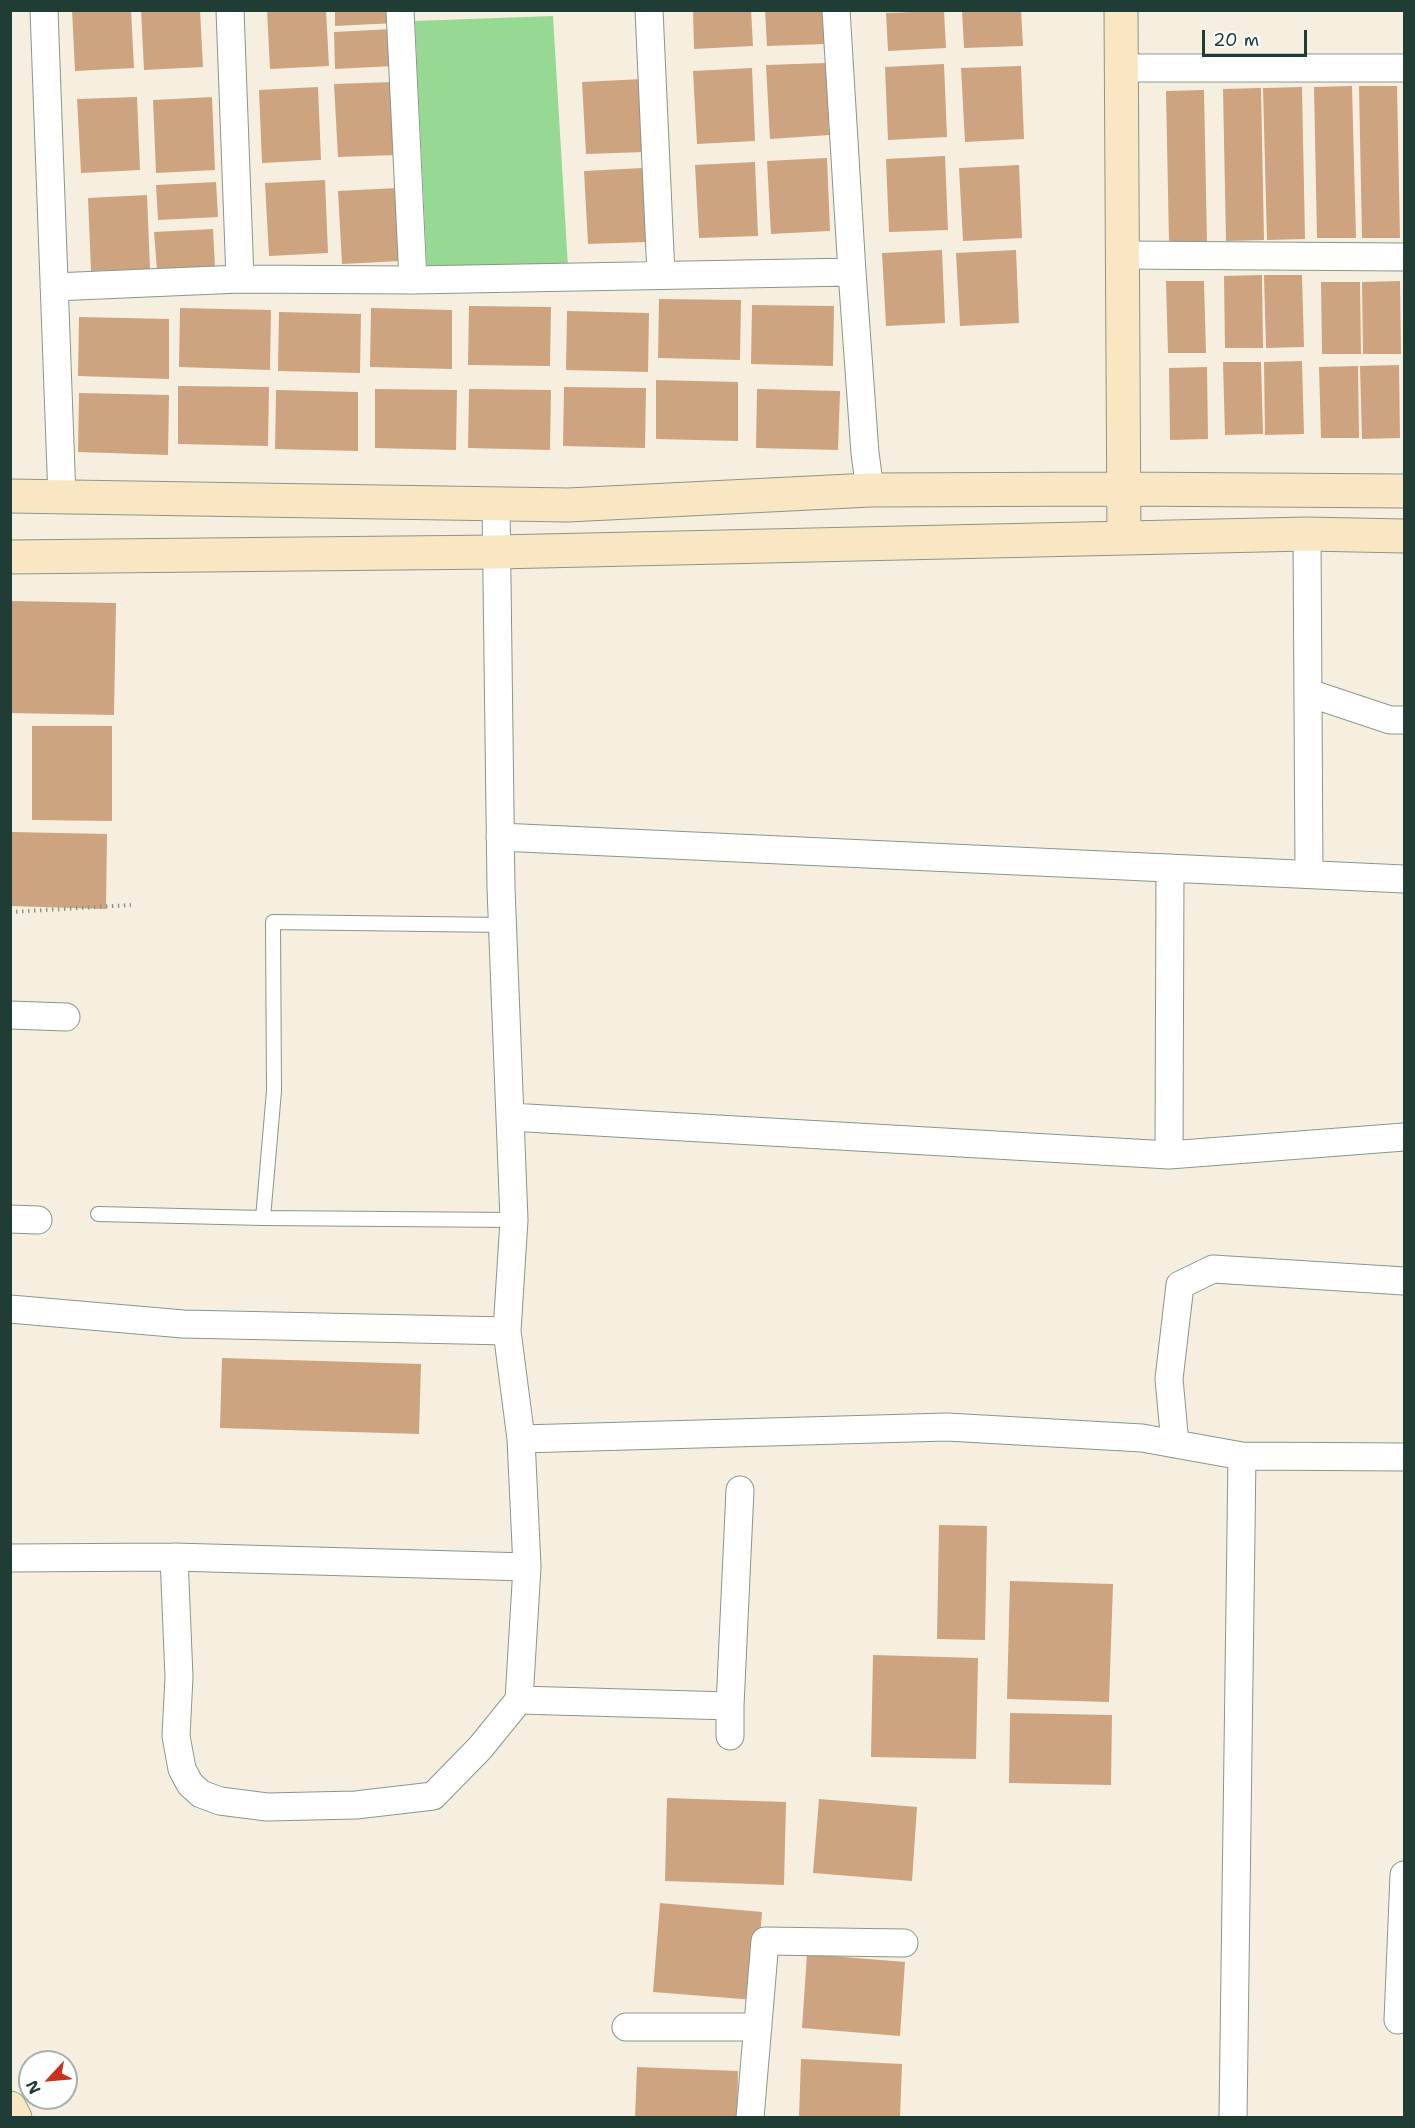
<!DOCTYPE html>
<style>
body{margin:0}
#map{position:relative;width:1415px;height:2128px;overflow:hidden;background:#f6efdf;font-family:"Shantell Sans",sans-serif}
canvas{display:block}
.frame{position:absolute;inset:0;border:12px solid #1f3d34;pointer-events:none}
.north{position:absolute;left:18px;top:2050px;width:60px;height:60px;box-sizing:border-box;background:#fff;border:2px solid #a5b1ae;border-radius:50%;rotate:244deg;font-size:16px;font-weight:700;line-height:24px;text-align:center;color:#1f3d34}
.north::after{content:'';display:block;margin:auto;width:21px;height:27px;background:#c8321e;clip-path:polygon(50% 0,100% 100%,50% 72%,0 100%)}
.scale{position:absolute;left:1202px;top:30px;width:105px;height:27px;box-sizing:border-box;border:3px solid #1f3d34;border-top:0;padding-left:8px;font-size:18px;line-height:21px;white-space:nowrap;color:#1f3d34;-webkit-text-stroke:4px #fff;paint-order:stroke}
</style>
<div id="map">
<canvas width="1415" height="2128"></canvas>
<div class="frame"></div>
<div class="north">N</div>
<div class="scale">20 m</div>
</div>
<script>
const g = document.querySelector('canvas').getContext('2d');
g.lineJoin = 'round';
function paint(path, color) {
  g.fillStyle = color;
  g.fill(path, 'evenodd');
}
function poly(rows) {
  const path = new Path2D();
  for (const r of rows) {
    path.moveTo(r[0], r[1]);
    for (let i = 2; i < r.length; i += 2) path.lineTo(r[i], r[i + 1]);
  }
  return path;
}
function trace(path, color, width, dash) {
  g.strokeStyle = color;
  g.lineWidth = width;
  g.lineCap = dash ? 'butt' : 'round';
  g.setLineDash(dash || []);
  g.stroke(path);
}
paint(poly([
 [553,16,568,267,427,267,415,21]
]), '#95d992');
paint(poly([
 [72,10,131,10,134,68,75,71],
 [141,10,200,10,203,67,144,70],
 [267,10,326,10,329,66,270,69],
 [335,10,394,10,395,23,335,26],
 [693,10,751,10,753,46,694,49],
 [765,10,825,10,826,44,767,46],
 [962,10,1021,10,1023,46,964,48],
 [944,11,946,48,888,51,886,13],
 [392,29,394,66,335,69,334,32],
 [826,63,829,135,770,139,766,65],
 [944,64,947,137,888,140,885,67],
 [1021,66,1024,139,965,142,961,68],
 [752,68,755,141,697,144,693,71],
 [642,79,645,152,586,154,582,82],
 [393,82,396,155,338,157,334,84],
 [1352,86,1356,238,1317,238,1314,87],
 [1359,86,1397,86,1400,238,1362,238],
 [318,87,321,160,262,163,259,90],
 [1302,87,1305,239,1267,240,1263,88],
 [1261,88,1264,240,1226,241,1223,89],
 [1204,90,1207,242,1169,243,1166,91],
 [137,97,140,170,81,173,77,99],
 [212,97,215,170,156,173,153,100],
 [945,156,948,230,889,232,886,159],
 [827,158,830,231,771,234,767,161],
 [755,162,758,236,699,238,695,165],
 [1019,165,1022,238,963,241,959,168],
 [643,168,647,242,588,244,584,171],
 [325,180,328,253,269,256,265,183],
 [216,182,218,217,158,220,156,185],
 [397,188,400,261,342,264,338,191],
 [147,195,150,269,91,271,88,198],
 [213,229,215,267,157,270,154,232],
 [942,250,945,323,886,326,882,253],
 [1016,250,1019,323,960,326,956,253],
 [1262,275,1263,348,1225,348,1224,276],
 [1264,275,1302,275,1304,347,1266,348],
 [1166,281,1204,281,1206,353,1168,353],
 [1400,281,1401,354,1363,354,1362,282],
 [1321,282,1360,282,1361,354,1322,354],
 [659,299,741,300,740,360,658,358],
 [752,305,834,306,833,366,751,364],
 [469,306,551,307,550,366,468,365],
 [180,308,271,310,270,370,179,367],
 [371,308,452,310,452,369,370,367],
 [567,311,649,313,648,372,566,370],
 [279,312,361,314,360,373,278,371],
 [79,317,169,319,169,379,78,376],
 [1302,361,1304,434,1265,435,1264,362],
 [1223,362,1261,362,1263,434,1225,435],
 [1399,365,1400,438,1362,439,1360,366],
 [1358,366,1359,438,1321,438,1319,367],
 [1207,367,1208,439,1170,440,1169,368],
 [656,380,738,382,738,441,656,439],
 [178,386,269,387,268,446,178,444],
 [564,387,646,388,645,448,563,446],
 [375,389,457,390,456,450,375,448],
 [469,389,551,390,550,450,468,448],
 [757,389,840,391,838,450,756,448],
 [276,390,358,392,358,451,275,449],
 [79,393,169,395,168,455,78,452],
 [10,601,116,603,114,715,10,713],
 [32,726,112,726,112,821,32,820],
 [11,832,107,834,106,909,10,906],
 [222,1358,421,1364,419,1434,220,1428],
 [939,1525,987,1526,985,1640,937,1639],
 [1010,1581,1113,1584,1109,1702,1007,1699],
 [873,1655,978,1658,976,1759,871,1757],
 [1010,1713,1112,1715,1111,1785,1009,1783],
 [667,1798,786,1802,784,1885,665,1881],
 [819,1799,917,1807,912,1881,813,1873],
 [660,1903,762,1912,755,2000,653,1992],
 [807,1954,905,1962,900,2036,802,2028],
 [801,2059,902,2064,900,2118,799,2118],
 [637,2067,738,2071,737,2118,635,2118]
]), '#cea380');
const lane = poly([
 [98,1214,263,1218,514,1220],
 [263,1218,274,1091,273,922,503,925]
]);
const street = poly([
 [44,10,62,498],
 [230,10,240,279],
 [400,10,413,280],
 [649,10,661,275],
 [836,10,852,272,865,453,870,490],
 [1121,68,1404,68],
 [1122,255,1404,257],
 [54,287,240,279,413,280,852,272],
 [1307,534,1309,874],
 [1309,693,1390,720,1404,720],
 [500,837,1404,879],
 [10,1015,66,1017],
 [510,1117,1169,1155,1170,868],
 [1169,1155,1404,1137],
 [10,1219,38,1220],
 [10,1309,183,1324,507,1331,514,1220,501,888,496,504],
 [507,1331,521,1439,947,1427,1142,1438,1242,1456,1233,2118],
 [1175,1444,1169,1379,1180,1285,1213,1269,1404,1281],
 [1242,1456,1404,1457],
 [174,1557,179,1677,176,1736,182,1769,190,1784,201,1794,220,1801,267,1807,356,1805,433,1796,480,1748,519,1700,527,1567,521,1439],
 [10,1558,174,1557,527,1567],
 [519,1700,730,1706,740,1490],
 [730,1706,730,1736],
 [1398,2020,1404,1875],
 [626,2027,758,2027],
 [750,2118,765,1941,904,1943]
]);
const secondary = poly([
 [1121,10,1124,538],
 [10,496,568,505,870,490,1123,489,1404,491],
 [10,557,497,552,1307,534,1404,536],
 [10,2108,15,2118]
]);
trace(lane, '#8a968a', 16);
trace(street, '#8a968a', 29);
trace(secondary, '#8a968a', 35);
trace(poly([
 [10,912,131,905]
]), '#8a968a', 4, [1.5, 4.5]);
trace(lane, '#fff', 14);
trace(street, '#fff', 27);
trace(secondary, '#f9e7c3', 33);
</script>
